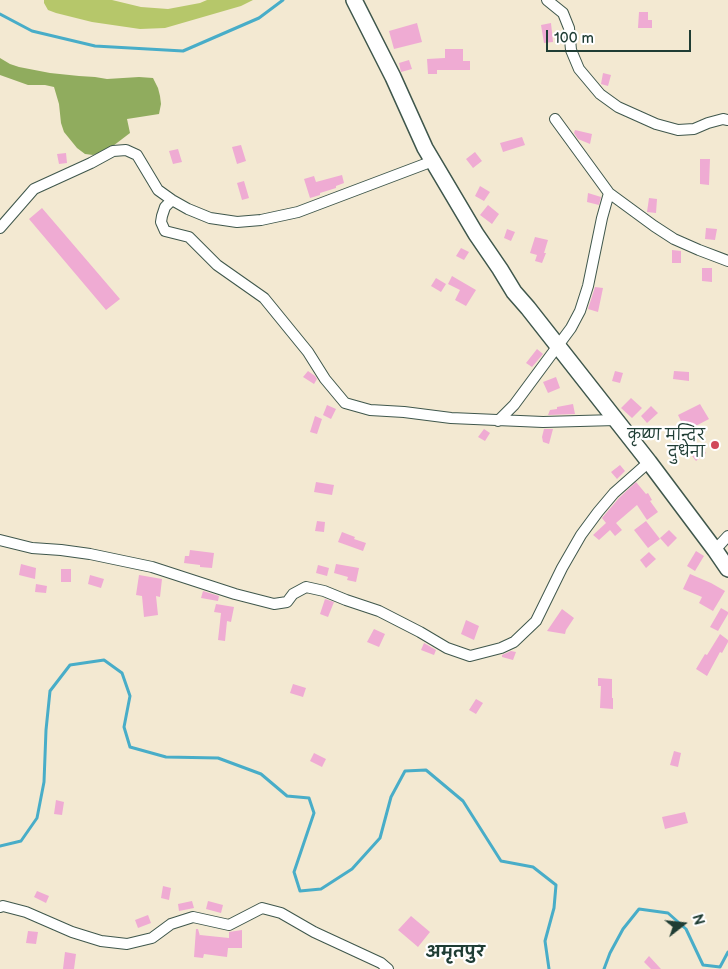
<!DOCTYPE html>
<meta charset="utf-8">
<style>
body{margin:0}
#map{position:relative;width:728px;height:969px;overflow:hidden;background:#f3e9d2;font-family:"Balsamiq Sans",sans-serif}
canvas{display:block}
.north{position:absolute;left:658px;top:899px;width:50px;height:50px;-webkit-text-stroke:4px #fff;paint-order:stroke;rotate:74deg;font-size:14px;font-weight:700;line-height:20px;text-align:center;color:#1f3d34}
.north::after{content:'';display:block;margin:auto;width:18px;height:22px;background:#1f3d34;clip-path:polygon(50% 0,100% 100%,50% 72%,0 100%)}
.scale{position:absolute;left:546px;top:30px;width:145px;height:22px;box-sizing:border-box;border:2px solid #1f3d34;border-top:0;padding-left:6px;font-size:15px;line-height:18px;white-space:nowrap;color:#1f3d34;-webkit-text-stroke:4px #fff;paint-order:stroke}
</style>
<div id="map">
<canvas width="728" height="969"></canvas>
<div class="north">N</div>
<div class="scale">100 m</div>
</div>
<script>
const g = document.querySelector('canvas').getContext('2d');
g.lineJoin = 'round';
function paint(path, color) {
  g.fillStyle = color;
  g.fill(path, 'evenodd');
}
function poly(rows) {
  const path = new Path2D();
  for (const r of rows) {
    path.moveTo(r[0], r[1]);
    for (let i = 2; i < r.length; i += 2) path.lineTo(r[i], r[i + 1]);
  }
  return path;
}
function trace(path, color, width, dash) {
  g.strokeStyle = color;
  g.lineWidth = width;
  g.lineCap = dash ? 'butt' : 'round';
  g.setLineDash(dash || []);
  g.stroke(path);
}
function write(font, color, halo, rows, align = 'center') {
  g.font = font + ' "Balsamiq Sans","Playpen Sans Deva",sans-serif';
  g.lineWidth = 4.5;
  g.setLineDash([]);
  g.textBaseline = 'middle';
  g.strokeStyle = halo;
  g.fillStyle = color;
  for (const [text, x, y, turn = 0] of rows) {
    g.save();
    g.translate(x, y);
    g.rotate((+turn || 0) * Math.PI / 180);
    g.textAlign = isNaN(turn) ? turn : align;
    if (halo) g.strokeText(text, 0, 0);
    g.fillText(text, 0, 0);
    g.restore();
  }
}
paint(poly([
 [44,0,112,0,141,7,168,9,200,3,207,0,253,0,241,6,165,28,140,29,92,22,56,13,48,10,44,3]
]), '#b6c76a');
paint(poly([
 [0,58,10,64,19,67,50,73,79,76,95,77,107,79,139,77,153,78,158,88,160,96,161,104,159,114,127,119,130,133,109,149,93,155,85,154,77,148,64,132,61,123,59,104,54,87,45,85,28,85,0,75]
]), '#90ac5e');
trace(poly([
 [0,14,32,31,95,46,183,51,259,18,283,0],
 [0,846,21,841,37,818,44,782,46,730,50,691,70,665,104,660,122,673,130,696,124,727,130,747,166,757,218,758,261,774,287,796,309,798,314,813,294,872,300,891,321,889,352,869,380,838,391,797,405,771,426,770,463,801,501,861,533,867,556,885,554,908,545,941,549,969],
 [604,969,610,953,623,929,639,909,668,913,686,929,703,965,720,967,728,952]
]), '#48adc8', 3);
paint(poly([
 [639,12,648,12,648,20,652,20,652,28,638,28],
 [417,23,422,42,394,49,389,31],
 [551,23,553,42,544,43,541,25],
 [445,49,463,49,463,61,470,61,470,70,437,70,437,74,428,74,427,59,445,58],
 [409,60,412,69,401,72,399,63],
 [603,73,611,75,608,86,601,84],
 [575,130,592,134,590,144,578,139,574,133],
 [522,137,525,145,503,152,500,143],
 [241,145,246,161,237,164,232,147],
 [178,149,182,162,173,164,169,151],
 [475,152,482,161,473,168,466,159],
 [66,153,67,163,59,164,57,154],
 [700,159,710,159,709,185,700,184],
 [342,175,344,183,336,186,336,188,320,193,320,195,310,198,304,179,314,176,316,182],
 [244,181,249,198,242,200,237,183],
 [480,186,490,192,484,201,475,196],
 [588,193,601,197,599,205,587,202],
 [649,198,657,199,656,213,647,212],
 [488,205,499,214,492,224,480,215],
 [42,208,120,299,106,310,29,219],
 [706,228,717,229,715,240,705,239],
 [507,229,515,232,511,241,504,238],
 [535,237,548,240,544,253,546,253,542,263,535,261,537,255,530,253],
 [461,248,469,252,464,260,456,256],
 [672,250,681,251,681,263,672,263],
 [702,268,712,268,712,282,702,281],
 [452,276,476,290,466,306,455,300,460,290,448,284],
 [436,278,446,284,441,292,431,286],
 [595,287,603,288,598,312,588,309],
 [537,349,543,354,532,367,526,363],
 [308,371,315,376,317,379,314,384,303,377],
 [615,371,623,373,620,383,612,381],
 [674,371,689,372,689,381,673,379],
 [556,377,560,388,548,393,543,382],
 [631,398,642,408,632,418,621,408],
 [573,404,575,414,548,415,550,410,557,409,557,407],
 [700,404,709,419,686,431,678,415],
 [327,405,336,409,331,419,323,415],
 [651,406,658,413,647,423,641,416],
 [315,416,322,419,317,434,310,432],
 [484,429,490,433,485,441,478,437],
 [544,429,553,429,549,444,543,442,542,437],
 [699,444,706,453,696,461,689,452],
 [620,465,625,471,617,479,611,472],
 [316,482,334,485,332,495,314,492],
 [636,482,646,494,648,493,652,500,650,501,658,512,647,520,637,505,616,523,622,530,615,536,610,530,599,540,593,535,606,523,602,518,619,498],
 [317,521,325,522,324,532,315,531],
 [646,521,660,539,648,548,634,530],
 [669,530,677,538,668,547,660,538],
 [342,532,355,537,354,539,366,543,363,551,338,542],
 [190,550,214,553,212,568,200,567,200,565,184,563,185,556,189,556],
 [696,551,704,556,695,571,687,566],
 [649,552,656,559,646,568,640,560],
 [21,564,36,568,35,579,19,575],
 [336,564,359,568,356,582,347,580,348,577,334,573],
 [318,565,329,568,327,576,316,573],
 [61,569,71,569,71,582,61,582],
 [690,574,711,583,725,591,713,611,699,603,702,597,683,589],
 [90,575,104,579,101,588,88,584],
 [139,575,162,579,160,597,156,596,158,615,144,617,142,596,136,595],
 [36,584,47,586,46,593,35,592],
 [203,591,219,596,218,601,201,598],
 [325,599,334,602,328,617,320,614],
 [216,604,234,607,231,622,227,621,225,641,218,640,221,613,214,612],
 [721,608,728,612,728,614,718,631,710,627],
 [562,609,574,618,566,630,565,634,547,631],
 [466,620,479,626,474,640,461,634],
 [374,629,385,634,379,647,367,642],
 [720,634,728,640,728,642,722,653,720,652,707,676,696,669,705,654,707,655],
 [424,643,436,650,434,655,421,650],
 [511,651,516,652,513,660,502,657,502,655],
 [598,678,612,679,612,698,613,698,613,709,600,708,601,686,598,686],
 [293,684,306,688,303,697,290,693],
 [476,699,483,703,476,714,469,710],
 [674,751,681,753,678,767,670,765],
 [314,753,326,759,322,767,310,761],
 [56,800,64,802,62,815,54,814],
 [685,812,688,823,665,829,662,817],
 [163,886,171,888,169,900,161,898],
 [37,891,49,896,46,903,34,897],
 [192,901,194,908,179,911,178,904],
 [208,901,223,905,221,913,206,909],
 [148,915,151,923,138,928,135,920],
 [411,916,430,932,418,947,398,930],
 [196,929,198,929,200,936,200,935,229,938,229,932,242,930,242,948,228,948,227,957,204,954,203,958,194,957],
 [28,931,38,932,36,944,26,943],
 [65,952,76,954,74,969,63,969],
 [649,956,661,969,651,969,644,962]
]), '#efabd3');
const minor = poly([
 [547,0,563,13,569,28,571,50,579,69,600,94,618,107,656,124,678,130,694,129,708,123,723,119,728,120],
 [555,119,609,193,654,226,674,239,699,250,728,261],
 [172,200,165,207,162,216,161,222,165,231,189,237,217,265,264,298,308,352,325,379,345,403,370,410,404,412,451,418,543,422,616,420],
 [0,228,34,189,91,163,113,151,126,150,137,155,158,190,172,200,188,209,210,218,237,222,261,220,298,212,433,161],
 [498,421,514,405,571,328,580,311,588,286,602,218,609,193],
 [0,540,32,548,61,550,90,554,152,567,235,594,274,604,287,602,293,594,306,587,324,591,346,600,379,611,420,632,447,648,470,656,501,648,514,642,536,621,562,568,581,535,598,512,614,493,649,462],
 [715,550,728,536],
 [0,907,3,906,26,912,72,932,101,941,127,944,152,938,171,924,193,917,229,925,262,908,281,913,314,932,381,963,388,969]
]);
const secondary = poly([
 [354,0,393,77,425,148,476,234,500,269,514,292,528,308,649,462,715,550,728,569]
]);
trace(minor, '#3f574c', 12);
trace(secondary, '#3f574c', 18);
trace(minor, '#fff', 10);
trace(secondary, '#fff', 15);
for (const [x, y, r, color] of [
 [715,445,5,"#d1495b"]
]) {
  const dot = new Path2D();
  dot.arc(x, y, r, 0, 2 * Math.PI);
  g.fillStyle = color;
  g.fill(dot);
  trace(dot, '#fff', 2);
}
write('15px', '#1f3d34', '#fff', [
 ["कृष्ण मन्दिर",705,436],
 ["दुधेना",705,453]
], 'right');
write('bold 16px', '#1f3d34', '#fff', [
 ["अमृतपुर",455,953]
]);
</script>
